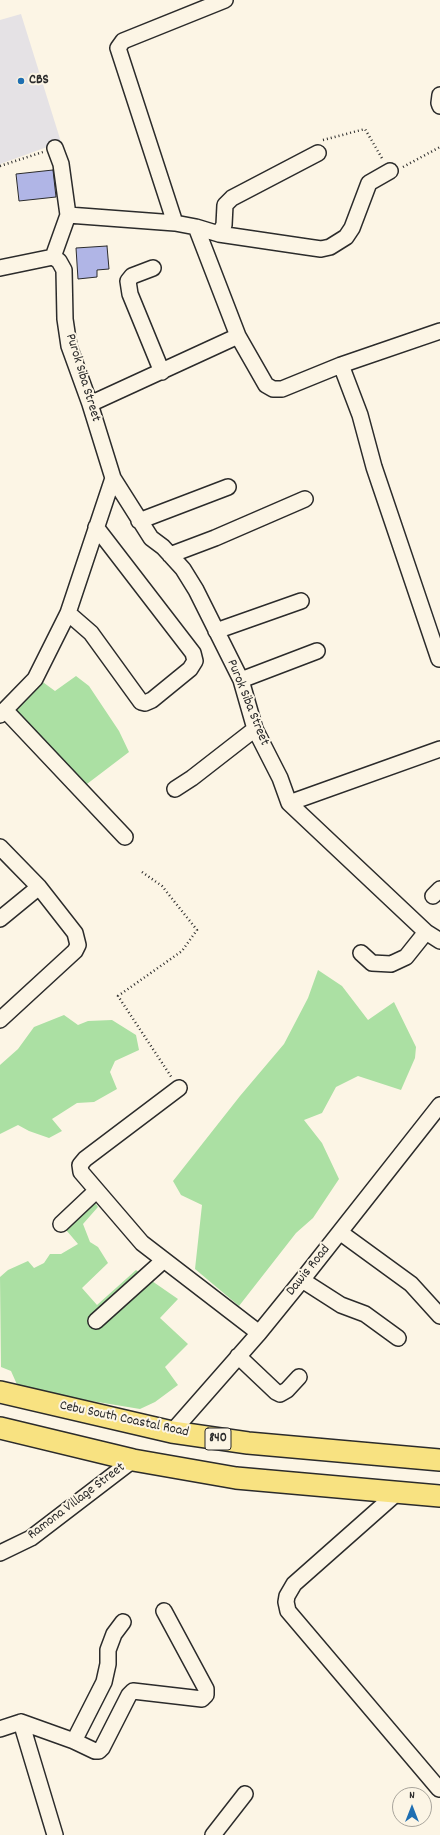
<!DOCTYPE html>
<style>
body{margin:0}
#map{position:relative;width:440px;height:1835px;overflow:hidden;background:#fcf5e5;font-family:Dekko,sans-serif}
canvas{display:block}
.north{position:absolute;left:392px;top:1787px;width:40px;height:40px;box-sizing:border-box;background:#fcf5e5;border:1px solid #a8a49b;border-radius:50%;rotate:0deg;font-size:11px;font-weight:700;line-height:16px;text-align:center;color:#2b2b2b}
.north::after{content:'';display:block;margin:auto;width:14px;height:18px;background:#1f6fb2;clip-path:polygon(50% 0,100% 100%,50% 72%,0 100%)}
</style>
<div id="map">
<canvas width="440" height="1835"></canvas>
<div class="north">N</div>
</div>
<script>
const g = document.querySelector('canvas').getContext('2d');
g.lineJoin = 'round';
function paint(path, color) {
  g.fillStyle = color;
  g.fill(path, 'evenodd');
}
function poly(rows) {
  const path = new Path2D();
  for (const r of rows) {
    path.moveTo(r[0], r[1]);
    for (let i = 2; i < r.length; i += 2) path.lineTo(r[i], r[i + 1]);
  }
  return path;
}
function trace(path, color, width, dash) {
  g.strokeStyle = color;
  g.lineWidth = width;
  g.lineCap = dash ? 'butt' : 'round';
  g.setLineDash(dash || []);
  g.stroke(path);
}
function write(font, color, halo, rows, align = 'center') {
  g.font = font + ' Dekko,sans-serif';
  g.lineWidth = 4;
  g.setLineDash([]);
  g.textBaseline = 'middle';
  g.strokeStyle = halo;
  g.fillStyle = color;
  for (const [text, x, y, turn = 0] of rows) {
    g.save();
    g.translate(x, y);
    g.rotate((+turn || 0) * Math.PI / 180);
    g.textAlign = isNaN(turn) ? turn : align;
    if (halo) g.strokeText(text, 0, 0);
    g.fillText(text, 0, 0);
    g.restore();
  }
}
paint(poly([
 [21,14,61,142,0,164,0,20]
]), '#e5e2e5');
paint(poly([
 [76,676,89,686,119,731,129,752,83,787,8,710,36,677,55,691],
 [318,970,342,986,368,1020,394,1002,416,1047,415,1058,401,1090,358,1076,336,1087,322,1113,304,1120,322,1143,339,1179,313,1218,296,1233,239,1306,195,1269,202,1205,181,1195,173,1181,240,1096,284,1044,308,998],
 [64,1015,78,1025,88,1021,112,1020,136,1035,139,1050,115,1061,110,1072,117,1089,94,1102,77,1103,52,1119,62,1131,49,1138,29,1131,18,1125,0,1134,0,1065,18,1049,34,1027],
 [94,1201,98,1207,83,1224,90,1242,98,1247,108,1263,82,1288,97,1305,136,1270,178,1299,160,1318,188,1344,165,1367,178,1385,155,1402,140,1409,19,1389,11,1371,1,1367,0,1277,8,1270,28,1261,34,1268,44,1263,50,1254,61,1254,78,1244,61,1224]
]), '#abe0a3');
const building = poly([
 [53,170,56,197,19,201,16,174,53,170],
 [107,246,109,269,97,270,97,277,78,279,76,248,107,246]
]);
paint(building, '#b0b5e6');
trace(building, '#2b2b2b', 1);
const minor = poly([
 [440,95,439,103,440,106],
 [68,215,175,223,196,227,238,336,266,385,273,389,282,389,341,365,440,331],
 [175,223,118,48,123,41,225,0],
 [196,227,219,234,307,247,321,249,330,247,346,237,352,228,369,183,390,171],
 [219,234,224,225,225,205,232,198,318,153],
 [53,257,68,215,61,164,55,148],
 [0,268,53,257],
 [153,268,132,276,128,281,130,294,162,372],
 [341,365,360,415,374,467,439,659],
 [90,404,238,336],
 [113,478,151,538,163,547,183,569,196,590,241,680,255,729,280,778,289,803,426,932,440,941],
 [139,521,228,487],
 [170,555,215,538,305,499],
 [68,613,91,633,141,702,145,703,152,700,190,669,195,661,193,653,96,527],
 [216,631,301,601],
 [241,680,317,651],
 [5,710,125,837],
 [0,715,35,679,68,613,113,478,90,404,69,346,65,319,64,270,59,261,53,257],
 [175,789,192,778,255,729],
 [289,803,440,749],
 [0,847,39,887,75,933,78,945,75,951,0,1020],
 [433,896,440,889],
 [0,919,39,887],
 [361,953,372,963,391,964,406,957,426,932],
 [179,1088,85,1159,80,1165,81,1172,142,1243,259,1333],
 [61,1224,96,1191],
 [341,1233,411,1284,440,1316],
 [302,1280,341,1305,365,1314,398,1338],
 [96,1321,164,1260],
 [238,1356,276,1392,280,1394,287,1390,299,1377],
 [172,1432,259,1333,302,1280,440,1105],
 [398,1492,294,1584,287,1596,286,1602,288,1611,439,1789],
 [0,1553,31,1538,133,1460],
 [21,1722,55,1835],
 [0,1729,21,1722,74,1741,95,1751,99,1751,102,1748,129,1695,133,1691,202,1699,206,1695,206,1689,164,1611],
 [74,1741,104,1682,108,1664,108,1650,114,1634,123,1622],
 [213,1835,245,1794]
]);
const highway = poly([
 [0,1392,172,1432,248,1443,440,1460],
 [0,1428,133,1460,236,1478,440,1496]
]);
trace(minor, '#2b2b2b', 18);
trace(highway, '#2b2b2b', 24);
trace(poly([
 [323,140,365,129,383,160],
 [0,166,43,152],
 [403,167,440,147],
 [142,872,162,886,197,930,182,951,118,996,172,1078]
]), '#2b2b2b', 2.5, [1, 3]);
trace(minor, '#fcf5e5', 15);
trace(highway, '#f8e281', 21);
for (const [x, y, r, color] of [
 [21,81,4,"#1f6fb2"]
]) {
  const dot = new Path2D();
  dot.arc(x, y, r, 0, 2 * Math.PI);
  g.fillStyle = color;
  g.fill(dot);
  trace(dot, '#fcf5e5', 1.5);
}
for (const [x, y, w] of [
 [218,1439,26]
]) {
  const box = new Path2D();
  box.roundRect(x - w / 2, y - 11, w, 22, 3);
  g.fillStyle = '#fcf5e5';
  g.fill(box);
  trace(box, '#2b2b2b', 1);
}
write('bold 13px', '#2b2b2b', null, [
 ["840",218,1439]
]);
write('bold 14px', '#2b2b2b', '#fcf5e5', [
 ["CBS",29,81]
], 'left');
write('14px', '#2b2b2b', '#fcf5e5', [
 ["Purok Siba Street",82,378,73],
 ["Purok Siba Street",247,703,68],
 ["Dawis Road",309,1271,-51],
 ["Cebu South Coastal Road",124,1420,12],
 ["Ramona Village Street",77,1502,-37]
]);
</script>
